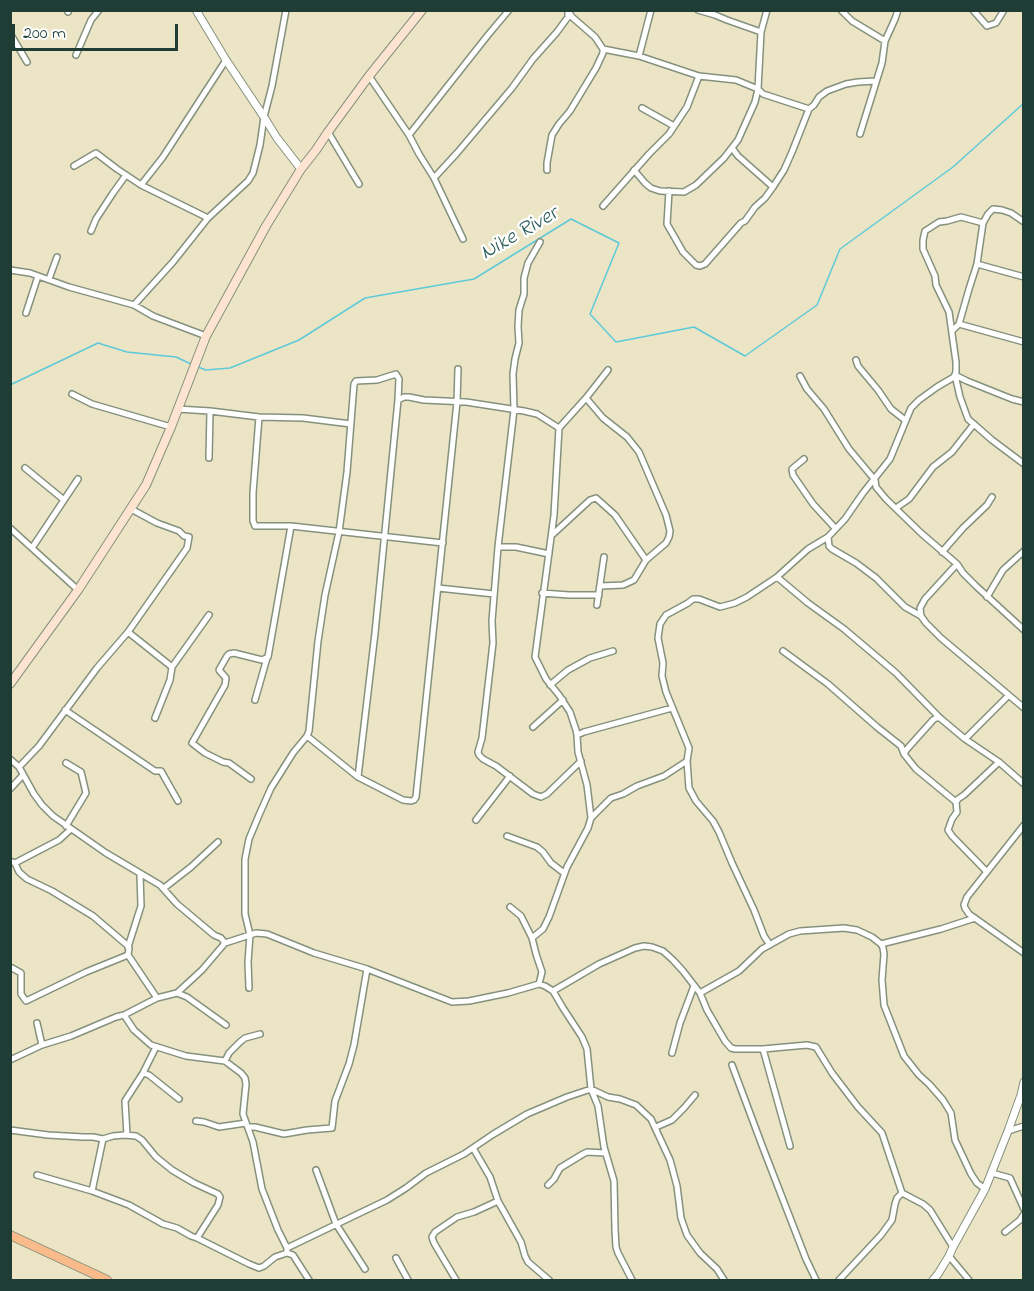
<!DOCTYPE html>
<style>
body{margin:0}
#map{position:relative;width:1034px;height:1291px;overflow:hidden;background:#ebe5c6;font-family:"Indie Flower",sans-serif}
canvas{display:block}
.frame{position:absolute;inset:0;border:12px solid #1f3d34;pointer-events:none}
.scale{position:absolute;left:12px;top:24px;width:166px;height:27px;box-sizing:border-box;border:3px solid #1f3d34;border-top:0;padding-left:8px;font-size:18px;line-height:21px;white-space:nowrap;color:#1f3d34;-webkit-text-stroke:4px #fff;paint-order:stroke}
</style>
<div id="map">
<canvas width="1034" height="1291"></canvas>
<div class="frame"></div>
<div class="scale">200 m</div>
</div>
<script>
const g = document.querySelector('canvas').getContext('2d');
g.lineJoin = 'round';
function poly(rows) {
  const path = new Path2D();
  for (const r of rows) {
    path.moveTo(r[0], r[1]);
    for (let i = 2; i < r.length; i += 2) path.lineTo(r[i], r[i + 1]);
  }
  return path;
}
function trace(path, color, width, dash) {
  g.strokeStyle = color;
  g.lineWidth = width;
  g.lineCap = dash ? 'butt' : 'round';
  g.setLineDash(dash || []);
  g.stroke(path);
}
function write(font, color, halo, rows, align = 'center') {
  g.font = font + ' "Indie Flower",sans-serif';
  g.lineWidth = 4.5;
  g.setLineDash([]);
  g.textBaseline = 'middle';
  g.strokeStyle = halo;
  g.fillStyle = color;
  for (const [text, x, y, turn = 0] of rows) {
    g.save();
    g.translate(x, y);
    g.rotate((+turn || 0) * Math.PI / 180);
    g.textAlign = isNaN(turn) ? turn : align;
    if (halo) g.strokeText(text, 0, 0);
    g.fillText(text, 0, 0);
    g.restore();
  }
}
trace(poly([
 [198,367,206,370,230,368,299,340,365,298,474,279,571,219,619,243,590,314,616,342,694,327,745,356,817,305,840,249,953,167,1024,103],
 [10,385,98,343,127,352,176,357,191,364]
]), '#5ec9d8', 1.5);
const minor = poly([
 [67,10,68,12],
 [698,10,715,15,727,20,761,32],
 [841,10,852,21,885,41],
 [973,10,987,26,996,23,1004,10],
 [568,11,572,17,595,37,603,49,639,56,699,76,736,80,758,89,763,94,809,109],
 [10,33,27,62],
 [76,55,91,20,99,10],
 [639,56,651,10],
 [369,76,409,135,419,154,434,178,463,239],
 [642,108,674,126],
 [328,132,359,184],
 [860,134,882,63,885,41,895,19,898,10],
 [409,135,488,35,509,10],
 [732,148,738,156,773,187],
 [74,166,96,153,117,169,141,185,208,218],
 [547,170,547,163,552,135,559,124,570,111,596,68,603,53,603,49],
 [634,170,645,183,651,188,660,191,684,192,696,185,724,158,738,140,755,102,758,89,761,32,767,10],
 [434,178,457,153,512,88,533,59,557,32,568,17,568,12],
 [141,185,163,157,226,60],
 [669,191,667,224,683,252,696,265,700,266,705,264,741,223,745,221,755,207,765,198,773,187,784,170,792,152,809,109,814,105,819,97,827,91,846,84,858,82,876,81],
 [603,206,649,154,669,134,687,107,699,76],
 [91,231,96,219,113,193,126,175],
 [540,242,528,263,524,278,524,294,519,310,518,327,519,343,515,359,513,374,514,410,498,547,492,621,493,643,482,738,478,752,479,755,483,759,496,766,533,794,541,797,547,794,581,761],
 [977,264,1024,277],
 [10,270,30,273,69,287,134,305,153,316,206,336],
 [49,279,57,257],
 [134,305,173,262,208,218,248,181,253,173,260,145,264,117,272,86,286,10],
 [26,313,38,276],
 [959,324,1024,342],
 [952,331,959,324,969,289,977,264,983,223,988,214,993,209,1002,210,1011,213,1024,222],
 [856,360,858,366,878,390,891,409,905,420],
 [955,375,960,397,968,419,992,440,1024,464],
 [955,375,967,381,1012,399,1024,402],
 [800,376,807,389,824,409,849,449,875,480,876,487,886,499,921,533,957,564,963,573,976,586,1024,630],
 [72,394,92,404,171,427],
 [586,398,603,418,627,437,639,452,666,515,670,531,669,537,666,543,646,560,634,580,623,585,601,586],
 [398,400,404,397,409,397,424,400,466,402,524,411,537,414,559,428,554,515,535,657,546,679,559,695,570,712,576,730,577,735],
 [177,409,210,411,259,417,303,418,351,424],
 [259,417,253,493,253,521,255,526,291,526,443,543],
 [559,428,586,398,608,370],
 [209,458,210,411],
 [804,459,792,469,793,475,813,504,835,528],
 [25,468,64,500],
 [896,508,909,499,933,467,952,452,974,424],
 [10,528,78,590],
 [552,535,590,500,596,498,615,515,646,560],
 [828,537,829,546,832,549,856,563,876,578,905,607,921,616],
 [498,547,516,547,549,554],
 [32,548,78,479],
 [942,552,963,528,987,505,992,497],
 [957,564,925,599,920,608,921,616,926,623,941,638,1024,708],
 [777,577,808,603,844,629,896,673,940,718,965,739,999,762,1024,784],
 [438,588,494,594],
 [542,593,569,595,599,595],
 [987,597,1003,570,1024,551],
 [597,605,604,557],
 [128,632,172,667],
 [783,651,828,684,877,727,901,746,904,754],
 [550,685,568,670,590,658,613,651],
 [255,700,267,658],
 [65,710,155,771,161,771,178,801],
 [155,718,170,680,172,667,209,615],
 [940,718,936,718,933,720,907,749,904,754,916,769,956,802],
 [533,727,563,700],
 [307,736,358,777,403,800,411,801,414,800,416,797,457,402,458,369],
 [965,739,1008,696],
 [10,759,19,767,34,794,42,805,53,816,106,853,160,885,177,904,214,935,221,938,225,943,256,933,267,934,314,953,367,969,452,1002,469,1001,508,993,539,984,545,986,553,991,563,1008,582,1037,587,1049,591,1089,598,1106,604,1147,614,1181,615,1230,616,1247,618,1253,632,1280],
 [19,767,39,746,97,668,128,632,187,548,189,537,184,536,179,531,157,523,131,509],
 [251,779,229,763,223,762,205,753,192,743,225,685,226,678,219,670,227,656,229,654,234,653,262,660,268,657,291,526],
 [10,789,23,775],
 [591,818,587,785,578,752,577,735,584,732,672,708],
 [476,820,510,776],
 [1024,825,967,897,964,905,965,908,969,914,1024,953],
 [66,826,86,793,81,772,66,763],
 [507,836,537,847,543,852,551,863,564,873],
 [10,861,15,863,59,840,71,829],
 [15,863,19,872,27,879,52,891,93,916,127,945,129,948,128,955,157,998],
 [987,872,952,836,948,830,952,819,957,812,956,802,958,799,964,795,999,762],
 [164,888,191,867,218,842],
 [510,907,521,916,532,938,536,954,542,972,539,984],
 [532,938,543,929,549,917,567,867,588,828,591,818,611,798,623,794,637,786,664,776,687,761],
 [881,944,941,929,975,918],
 [770,945,764,936,754,910,732,863,719,832,713,821,696,801,689,788,687,761,689,748,666,692,662,676,663,663,658,638,660,624,666,615,688,603,693,599,699,599,720,607,735,603,747,597,777,577,808,549,828,537,845,519,863,493,890,459,911,408,919,400,937,387,954,377,956,372,956,362,949,312,936,285,935,276,923,249,923,240,925,231,939,222,947,221,961,217,983,223],
 [128,947,141,906,140,874],
 [12,968,21,973,21,994,26,1001,86,972,128,955],
 [249,988,248,962,250,935,245,914,245,859,249,839,259,815,271,788,293,753,307,736,309,731,318,641,325,595,339,532,347,472,354,384,356,381,377,380,396,374,399,379,398,400,375,633,358,777],
 [553,991,599,964,635,948,644,946,652,947,663,951,673,960,683,971,700,993,707,1010,725,1041,731,1048,735,1049,763,1049,807,1045,816,1047,832,1073,858,1107,882,1133,902,1193,923,1204,930,1210,953,1247],
 [177,993,187,997,226,1025],
 [700,993,739,971,762,949,789,934,800,931,844,928,857,930,872,937,881,944,883,948,884,954,882,980,884,1005,904,1056,919,1075,929,1084,943,1100,951,1113,955,1140,971,1174,977,1183,985,1189],
 [124,1015,134,1030,151,1045,186,1056,225,1061,241,1073,245,1078,246,1084,243,1114,253,1142,262,1189,278,1230,287,1248,287,1253,293,1255,309,1280],
 [37,1023,42,1045],
 [156,1047,143,1073,149,1075,179,1099],
 [763,1049,790,1146],
 [672,1053,680,1023,694,986],
 [10,1060,42,1045,71,1036,116,1017,124,1015,157,998,177,993,202,970,225,943],
 [225,1061,229,1053,240,1042,245,1038,260,1034],
 [732,1065,763,1148,806,1259,816,1280],
 [196,1121,204,1122,219,1127,246,1123],
 [249,1127,255,1127,284,1134,307,1130,332,1128,335,1101,349,1064,354,1045,367,969],
 [656,1127,672,1120,684,1108,695,1095],
 [10,1130,48,1135,83,1137,93,1137,103,1139],
 [1008,1131,1024,1126],
 [127,1135,125,1101,143,1073],
 [473,1148,490,1177,498,1201,521,1242,525,1256,528,1262,549,1280],
 [316,1170,336,1224,365,1269],
 [992,1173,1010,1178,1024,1209],
 [37,1175,92,1191],
 [548,1185,554,1179,560,1168,583,1154,587,1152,605,1153],
 [1005,1232,1020,1220,1024,1214],
 [197,1238,218,1205,220,1197,218,1194,194,1183,172,1170,156,1157,142,1140,136,1136,124,1135,113,1136,103,1139,92,1191,129,1205,163,1224,177,1228,191,1236,197,1238,249,1264,259,1268,264,1266,275,1257,287,1253],
 [287,1248,387,1200,406,1188,426,1173,464,1154,492,1135,527,1114,567,1097,591,1089,608,1097,620,1099,636,1105,651,1119,670,1160,677,1186,681,1218,687,1235,700,1253,717,1269,724,1280],
 [949,1256,969,1280],
 [396,1258,408,1280],
 [456,1280,434,1243,432,1237,435,1232,457,1217,474,1212,498,1201],
 [839,1280,881,1235,892,1220,895,1204,897,1198,902,1193]
]);
const tertiary = poly([
 [196,10,226,60,264,117,277,138,301,169],
 [933,1280,938,1274,949,1256,953,1247,985,1189,1008,1131,1021,1095,1024,1082]
]);
const secondary = poly([
 [10,684,78,590,146,485,171,427,206,336,266,226,301,169,316,150,328,132,369,76,422,10]
]);
const primary = poly([
 [10,1235,107,1280]
]);
trace(minor, '#85917d', 8);
trace(tertiary, '#85917d', 9);
trace(secondary, '#85917d', 10);
trace(primary, '#85917d', 10);
trace(minor, '#fff', 5);
trace(tertiary, '#fff', 7);
trace(secondary, '#fde4d1', 8);
trace(primary, '#fabb8b', 8);
write('italic 22px', '#2f605d', '#fff', [
 ["Nike River",520,235,-30]
]);
</script>
